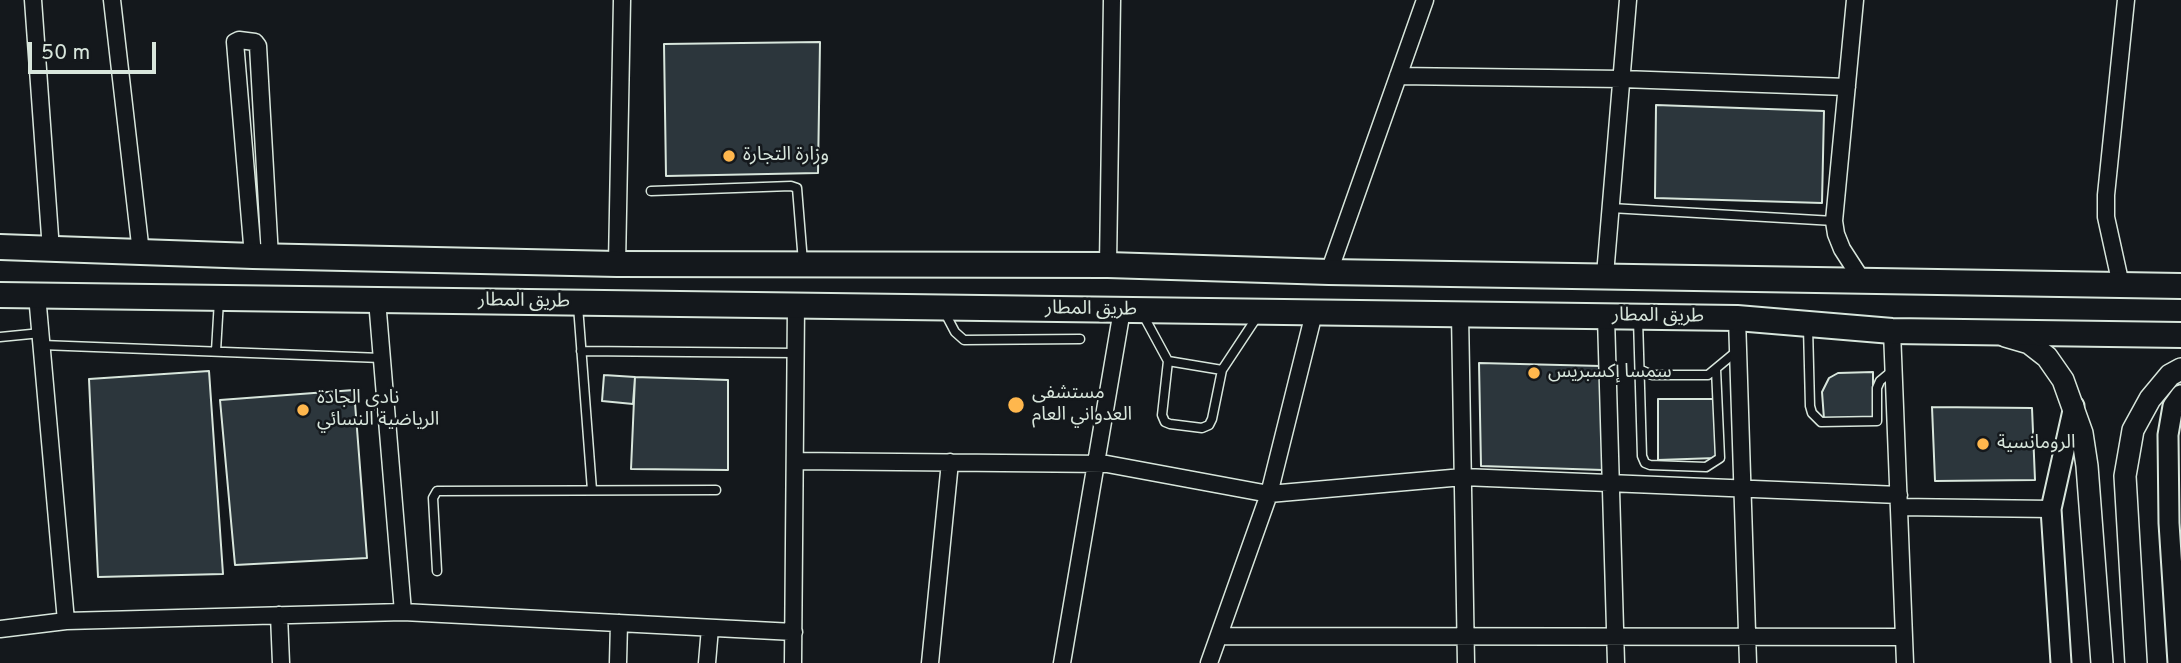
<!DOCTYPE html>
<meta charset="utf-8">
<style>
body{margin:0}
#map{position:relative;width:2181px;height:663px;overflow:hidden;background:#14181c;font-family:Overpass,sans-serif}
canvas{display:block}
.scale{position:absolute;left:28px;top:42px;width:128px;height:32px;box-sizing:border-box;border:4px solid #d8e6dc;border-top:0;padding-left:9px;font-size:21px;line-height:24px;white-space:nowrap;color:#d8e6dc;-webkit-text-stroke:5px #14181c;paint-order:stroke}
</style>
<div id="map">
<canvas width="2181" height="663"></canvas>
<div class="scale">50 m</div>
</div>
<script>
const g = document.querySelector('canvas').getContext('2d');
g.lineJoin = 'round';
function paint(path, color) {
  g.fillStyle = color;
  g.fill(path, 'evenodd');
}
function poly(rows) {
  const path = new Path2D();
  for (const r of rows) {
    path.moveTo(r[0], r[1]);
    for (let i = 2; i < r.length; i += 2) path.lineTo(r[i], r[i + 1]);
  }
  return path;
}
function trace(path, color, width, dash) {
  g.strokeStyle = color;
  g.lineWidth = width;
  g.lineCap = dash ? 'butt' : 'round';
  g.setLineDash(dash || []);
  g.stroke(path);
}
function write(font, color, halo, rows, align = 'center') {
  g.font = font + ' Overpass,"Noto Sans Arabic",sans-serif';
  g.lineWidth = 5;
  g.setLineDash([]);
  g.textBaseline = 'middle';
  g.strokeStyle = halo;
  g.fillStyle = color;
  for (const [text, x, y, turn = 0] of rows) {
    g.save();
    g.translate(x, y);
    g.rotate((+turn || 0) * Math.PI / 180);
    g.textAlign = isNaN(turn) ? turn : align;
    if (halo) g.strokeText(text, 0, 0);
    g.fillText(text, 0, 0);
    g.restore();
  }
}
const building = poly([
 [820,42,818,173,666,176,664,44,820,42],
 [1656,105,1824,111,1822,203,1655,198,1656,105],
 [1479,363,1601,366,1603,470,1481,466,1479,363],
 [209,371,223,574,98,577,89,379,209,371],
 [1873,372,1873,417,1824,419,1822,392,1829,378,1838,373,1873,372],
 [604,375,635,377,633,404,602,401,604,375],
 [635,377,728,380,728,470,631,469,635,377],
 [354,390,367,558,235,565,220,400,354,390],
 [1658,399,1715,399,1716,458,1658,460,1658,399],
 [1932,407,2032,408,2035,480,1935,481,1932,407]
]);
paint(building, '#2c363c');
trace(building, '#d8e6dc', 2);
const service = poly([
 [651,191,791,186,797,188,803,262],
 [1611,208,1834,221],
 [578,306,592,490],
 [945,313,955,332,964,340,1080,339],
 [1142,313,1168,361,1222,370,1257,317],
 [1638,319,1642,456,1645,463,1650,465,1706,467,1720,458,1716,369],
 [1808,327,1810,406,1812,413,1821,422,1877,421,1877,388,1880,381,1892,371],
 [0,337,41,333],
 [42,345,381,358],
 [216,351,219,300],
 [581,351,796,353],
 [1168,361,1162,415,1165,422,1170,424,1202,428,1209,425,1212,419,1222,370],
 [1641,370,1652,375,1708,375,1737,351],
 [437,571,433,498,437,491,716,490]
]);
const minor = poly([
 [33,0,51,250],
 [112,0,141,253],
 [1855,0,1834,221,1836,234,1842,249,1862,280],
 [1398,76,1622,79,1847,87],
 [253,256,235,42,239,40,255,42,258,46,270,257],
 [617,264,622,0],
 [1108,265,1112,0],
 [1329,272,1425,0],
 [1605,275,1628,0],
 [2121,285,2106,217,2106,195,2126,0],
 [37,295,66,621],
 [377,300,403,612],
 [1460,314,1466,663],
 [1606,317,1616,663],
 [1737,318,1748,663],
 [1892,331,1905,663],
 [795,461,1107,464,1269,494,1463,477,1899,495],
 [1899,507,2051,509],
 [279,615,281,663],
 [0,629,66,621,403,612,794,632],
 [1219,636,1904,637],
 [618,663,619,623],
 [707,663,710,628],
 [793,663,796,305],
 [930,663,950,462],
 [1062,663,1122,310],
 [1209,663,1269,494,1314,313]
]);
const tertiary = poly([
 [2061,663,2051,509,2074,406],
 [2178,663,2169,523,2168,435,2173,406,2181,395]
]);
const secondary = poly([
 [2005,336,2029,343,2047,357,2063,380,2082,433,2087,466,2102,663],
 [2136,663,2125,476,2133,430,2150,399,2170,375,2181,369]
]);
const primary = poly([
 [0,247,253,256,617,264,1108,265,1329,272,2181,286],
 [0,295,1737,318,1892,331,2181,335]
]);
trace(service, '#d8e6dc', 11);
trace(minor, '#d8e6dc', 19);
trace(tertiary, '#d8e6dc', 23);
trace(secondary, '#d8e6dc', 24);
trace(primary, '#d8e6dc', 28);
trace(service, '#14181c', 8);
trace(minor, '#14181c', 16);
trace(tertiary, '#14181c', 19);
trace(secondary, '#14181c', 21);
trace(primary, '#14181c', 24);
for (const [x, y, r, color] of [
 [729,156,7,"#ffb74d"],
 [1534,373,7,"#ffb74d"],
 [1016,405,9,"#ffb74d"],
 [303,410,7,"#ffb74d"],
 [1983,444,7,"#ffb74d"]
]) {
  const dot = new Path2D();
  dot.arc(x, y, r, 0, 2 * Math.PI);
  g.fillStyle = color;
  g.fill(dot);
  trace(dot, '#14181c', 2.5);
}
write('19px', '#d8e6dc', '#14181c', [
 ["وزارة التجارة",743,156],
 ["سمسا إكسبريس",1548,373],
 ["مستشفى",1032,394],
 ["العدواني العام",1032,416],
 ["نادي الجادة",317,399],
 ["الرياضية النسائي",317,421],
 ["الرومانسية",1997,444]
], 'left');
write('19px', '#d8e6dc', '#14181c', [
 ["طريق المطار",524,302,1],
 ["طريق المطار",1091,310,1],
 ["طريق المطار",1658,317,1]
]);
</script>
